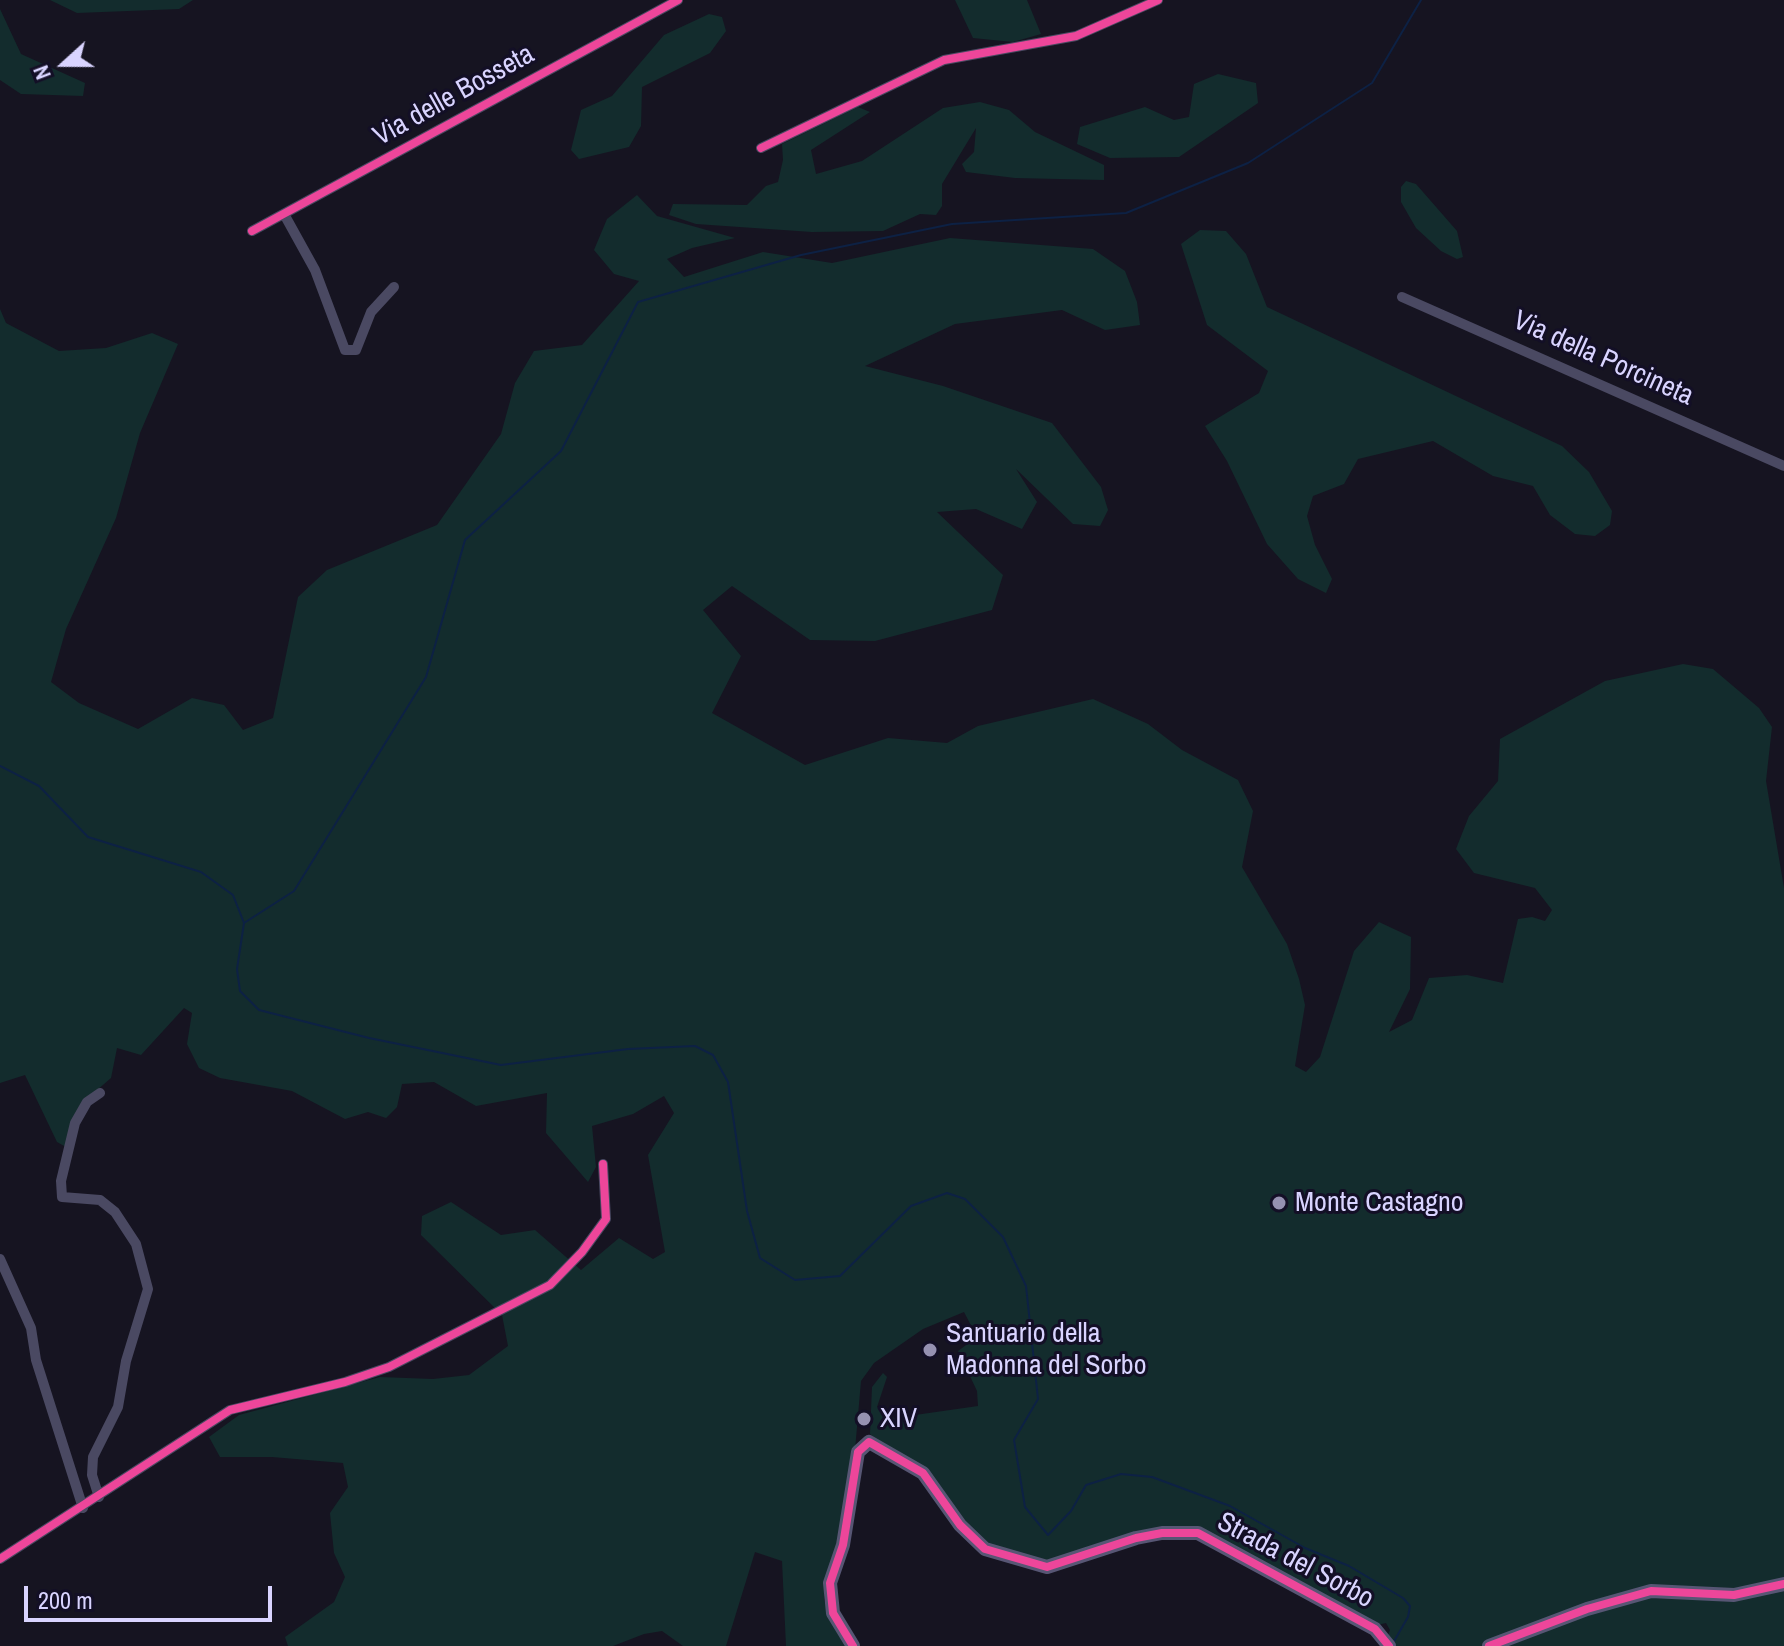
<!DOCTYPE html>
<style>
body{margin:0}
#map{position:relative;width:1784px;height:1646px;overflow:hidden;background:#161421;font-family:"Archivo Narrow",sans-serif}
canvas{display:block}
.north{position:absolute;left:24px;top:24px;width:80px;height:80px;-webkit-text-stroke:6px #130f26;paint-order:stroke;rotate:249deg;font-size:22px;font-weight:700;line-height:32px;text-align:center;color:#d9d4ff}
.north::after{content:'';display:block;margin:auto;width:28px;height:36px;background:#d9d4ff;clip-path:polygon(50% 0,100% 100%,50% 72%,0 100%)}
.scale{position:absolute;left:24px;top:1586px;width:248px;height:36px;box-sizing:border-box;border:4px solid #d9d4ff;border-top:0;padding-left:10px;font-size:24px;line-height:28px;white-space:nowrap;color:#d9d4ff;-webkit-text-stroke:6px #130f26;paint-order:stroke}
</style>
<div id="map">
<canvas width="1784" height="1646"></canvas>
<div class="north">N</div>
<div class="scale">200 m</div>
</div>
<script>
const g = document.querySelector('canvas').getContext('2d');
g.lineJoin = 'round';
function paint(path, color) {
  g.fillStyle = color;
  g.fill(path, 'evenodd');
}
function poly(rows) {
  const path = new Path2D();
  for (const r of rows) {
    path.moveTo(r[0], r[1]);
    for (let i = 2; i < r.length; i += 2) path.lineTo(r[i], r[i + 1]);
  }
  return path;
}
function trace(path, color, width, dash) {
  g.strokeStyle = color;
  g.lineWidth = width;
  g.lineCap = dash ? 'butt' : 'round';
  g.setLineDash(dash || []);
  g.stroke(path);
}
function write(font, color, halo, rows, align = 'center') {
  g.font = font + ' "Archivo Narrow",sans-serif';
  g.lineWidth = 6;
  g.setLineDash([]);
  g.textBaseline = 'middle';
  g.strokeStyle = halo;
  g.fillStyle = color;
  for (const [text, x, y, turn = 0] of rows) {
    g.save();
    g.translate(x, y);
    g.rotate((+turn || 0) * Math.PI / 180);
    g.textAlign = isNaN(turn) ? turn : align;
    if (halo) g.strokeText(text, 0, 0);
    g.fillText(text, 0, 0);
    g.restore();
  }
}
paint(poly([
 [50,0,193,0,179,9,77,13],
 [955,0,1027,0,1041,34,1013,42,973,38],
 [0,9,21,54,85,83,83,96,21,94,0,80],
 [709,14,722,17,726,31,710,53,642,87,641,126,629,147,579,159,571,150,581,110,612,96,664,35],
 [1218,74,1256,83,1258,103,1179,157,1110,158,1077,144,1080,127,1145,107,1174,120,1189,117,1194,84],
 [980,102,1009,110,1035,132,1104,165,1104,180,1015,178,966,172,962,164,974,152,976,128,942,184,942,206,936,215,920,214,883,231,812,232,696,224,669,215,673,204,747,205,766,186,778,182,783,160,782,144,858,107,870,112,811,150,816,174,862,161,943,108],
 [1406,181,1416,184,1457,231,1463,257,1457,259,1441,251,1416,228,1401,202,1401,187],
 [637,195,657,216,735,238,692,248,667,259,684,277,763,252,832,263,950,238,1093,249,1125,271,1137,302,1140,325,1105,330,1062,310,955,324,865,366,943,386,1052,423,1101,487,1108,510,1100,526,1073,524,1016,469,1037,502,1022,529,976,509,937,512,1003,575,992,610,875,641,810,640,732,586,703,610,741,656,712,713,805,765,888,738,947,743,978,726,1093,699,1148,724,1182,750,1238,780,1253,811,1242,867,1287,944,1299,979,1305,1005,1295,1066,1306,1072,1320,1057,1354,951,1379,922,1411,937,1410,989,1389,1032,1412,1020,1429,978,1467,975,1503,983,1518,919,1532,917,1545,921,1552,910,1535,888,1474,873,1456,849,1469,816,1498,781,1500,739,1605,681,1683,664,1713,669,1759,708,1772,727,1766,781,1784,888,1784,1646,1396,1646,1388,1635,1390,1630,1386,1623,1377,1625,1199,1529,1047,1563,987,1545,954,1510,870,1434,872,1387,883,1373,887,1377,877,1407,894,1418,978,1406,977,1391,958,1351,977,1337,964,1312,923,1329,874,1363,861,1381,855,1450,838,1544,825,1583,824,1600,829,1615,848,1646,786,1646,782,1561,755,1552,726,1646,683,1646,662,1631,644,1634,613,1646,288,1646,285,1637,334,1602,345,1577,334,1553,330,1513,348,1487,343,1463,272,1457,220,1457,209,1437,239,1415,380,1377,433,1379,469,1375,508,1346,502,1315,421,1235,422,1216,451,1202,501,1235,535,1230,581,1270,619,1238,653,1259,665,1252,648,1155,674,1113,664,1096,633,1114,592,1126,596,1167,588,1182,546,1133,547,1093,476,1106,434,1082,402,1084,397,1107,386,1118,368,1112,345,1119,292,1091,220,1078,199,1068,187,1044,192,1013,184,1008,141,1055,117,1048,111,1078,89,1097,66,1147,57,1142,25,1075,0,1083,0,309,6,323,59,351,106,348,152,333,178,344,140,433,116,518,66,629,51,682,79,703,138,729,192,698,224,705,243,730,273,718,298,597,327,570,437,525,501,434,515,383,534,351,582,345,639,281,614,274,594,250,607,219],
 [1200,230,1226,231,1246,254,1267,307,1562,446,1589,472,1612,511,1610,525,1595,536,1575,534,1550,515,1533,486,1493,476,1433,441,1358,459,1344,484,1313,496,1307,516,1315,545,1332,579,1326,593,1298,579,1267,544,1227,461,1205,426,1259,393,1268,371,1207,325,1181,244]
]), '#132c2d');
trace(poly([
 [0,766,39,786,88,837,201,872,233,895,244,923,237,969,240,991,259,1010,369,1038,501,1065,628,1049,695,1046,713,1055,728,1082,747,1211,760,1258,795,1280,840,1276,911,1206,947,1193,965,1199,1003,1237,1026,1286,1038,1399,1014,1440,1025,1507,1048,1535,1071,1511,1086,1485,1121,1474,1152,1477,1230,1506,1305,1548,1349,1566,1403,1598,1410,1606,1408,1617,1393,1643],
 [244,923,294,891,426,677,465,540,561,451,638,302,801,255,952,224,1126,213,1248,163,1372,83,1421,0]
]), '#0d2144', 2);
trace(poly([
 [761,148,944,60,1076,36,1158,0],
 [284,214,315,270,345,350,356,350,371,312,394,287],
 [252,231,678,0],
 [1402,297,1784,466],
 [0,1259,31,1328,36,1360,83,1508],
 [99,1497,92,1475,93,1457,118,1407,126,1361,148,1289,136,1244,115,1212,100,1200,62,1197,61,1181,75,1123,87,1102,100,1093],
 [0,1559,230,1410,345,1382,389,1367,550,1285,582,1252,606,1219,603,1164]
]), '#4a4962', 10);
trace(poly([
 [853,1646,833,1613,830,1583,843,1545,858,1452,869,1442,923,1473,960,1525,985,1549,1047,1567,1136,1538,1162,1533,1198,1533,1375,1629,1389,1646],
 [1489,1646,1587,1609,1651,1591,1734,1595,1784,1584]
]), '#575674', 14);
trace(poly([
 [761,148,944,60,1076,36,1158,0],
 [252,231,678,0],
 [0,1559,230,1410,345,1382,389,1367,550,1285,582,1252,606,1219,603,1164],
 [853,1646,833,1613,830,1583,843,1545,858,1452,869,1442,923,1473,960,1525,985,1549,1047,1567,1136,1538,1162,1533,1198,1533,1375,1629,1389,1646],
 [1489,1646,1587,1609,1651,1591,1734,1595,1784,1584]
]), '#ed469a', 8);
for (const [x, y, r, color] of [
 [1279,1203,8,"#9591b1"],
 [930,1350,8,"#9591b1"],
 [864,1419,8,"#9591b1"]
]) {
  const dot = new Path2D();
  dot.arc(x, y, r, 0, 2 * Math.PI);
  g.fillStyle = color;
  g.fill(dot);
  trace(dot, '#130f26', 3);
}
write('28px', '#d9d4ff', '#130f26', [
 ["Via delle Bosseta",454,96,-29],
 ["Via della Porcineta",1603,359,24],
 ["Strada del Sorbo",1295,1561,28]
]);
write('28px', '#d9d4ff', '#130f26', [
 ["Monte Castagno",1295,1203],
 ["Santuario della",946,1334],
 ["Madonna del Sorbo",946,1366],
 ["XIV",880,1419]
], 'left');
</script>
